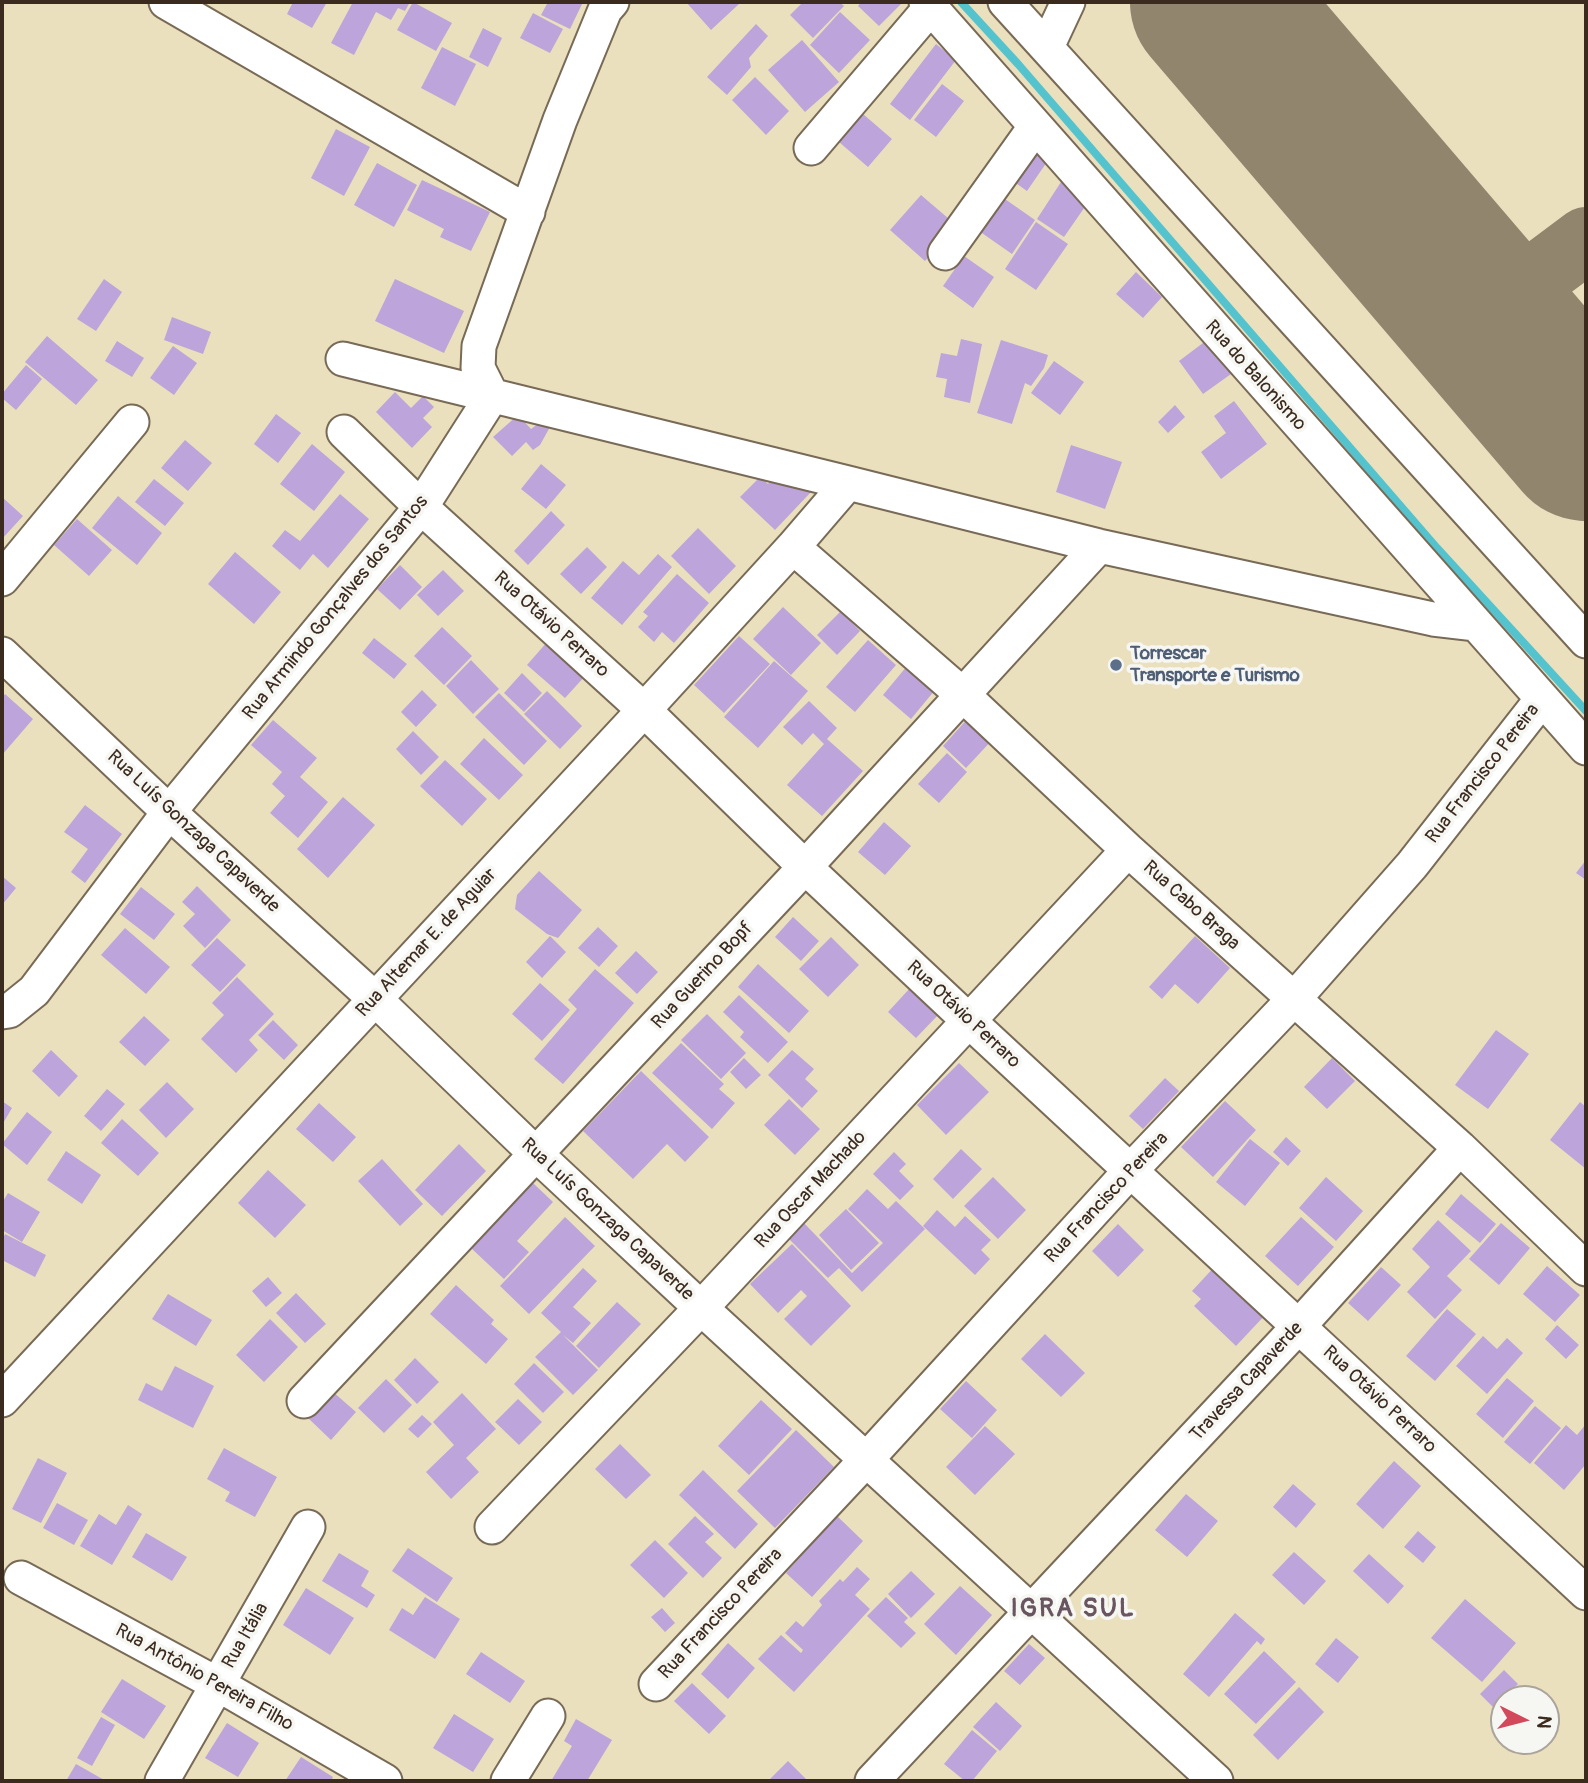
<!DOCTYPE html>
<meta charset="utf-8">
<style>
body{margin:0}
#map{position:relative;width:1588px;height:1783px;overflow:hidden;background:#eae0bd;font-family:Pangolin,sans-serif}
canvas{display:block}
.frame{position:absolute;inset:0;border:4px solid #3b2a1e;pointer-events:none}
.north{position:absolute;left:1490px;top:1685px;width:70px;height:70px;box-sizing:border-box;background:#f6f6f2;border:2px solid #aba49d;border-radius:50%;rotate:96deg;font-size:19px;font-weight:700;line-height:28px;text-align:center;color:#3b2a1e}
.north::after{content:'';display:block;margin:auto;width:24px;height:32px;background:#d1495b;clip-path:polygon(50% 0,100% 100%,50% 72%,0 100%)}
</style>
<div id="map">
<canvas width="1588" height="1783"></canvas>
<div class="frame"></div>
<div class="north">N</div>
</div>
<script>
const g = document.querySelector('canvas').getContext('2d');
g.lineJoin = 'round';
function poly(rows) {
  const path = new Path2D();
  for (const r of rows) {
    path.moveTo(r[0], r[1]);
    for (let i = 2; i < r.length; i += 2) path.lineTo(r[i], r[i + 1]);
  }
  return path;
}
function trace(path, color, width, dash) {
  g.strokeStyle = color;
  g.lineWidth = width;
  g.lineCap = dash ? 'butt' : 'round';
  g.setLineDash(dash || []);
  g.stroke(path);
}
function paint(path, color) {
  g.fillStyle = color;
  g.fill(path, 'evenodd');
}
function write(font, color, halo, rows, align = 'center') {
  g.font = font + ' Pangolin,sans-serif';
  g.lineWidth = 7;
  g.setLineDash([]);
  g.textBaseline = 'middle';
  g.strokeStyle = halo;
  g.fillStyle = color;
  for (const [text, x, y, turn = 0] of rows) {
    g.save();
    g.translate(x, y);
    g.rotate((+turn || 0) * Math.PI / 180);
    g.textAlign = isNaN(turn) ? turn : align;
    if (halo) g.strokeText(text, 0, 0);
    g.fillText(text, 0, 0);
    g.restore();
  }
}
trace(poly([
 [961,2,1018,64,1437,548,1586,711]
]), '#55c3cd', 8);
trace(poly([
 [1483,317,1586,240]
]), '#92856e', 66);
trace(poly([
 [1214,2,1586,437]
]), '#92856e', 168);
paint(poly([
 [293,2,327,2,312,28,287,14],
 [353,2,410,2,405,11,398,8,391,20,376,12,354,55,331,43],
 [413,2,452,23,436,51,397,30],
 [548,2,583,2,570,29,541,15],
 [686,2,737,2,739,4,711,30],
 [803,2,839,2,844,6,813,38,790,15],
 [861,2,903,2,879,26,858,6],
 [840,12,870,40,839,73,810,45],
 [533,13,563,29,550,53,520,38],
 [756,24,768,36,749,58,751,67,727,95,707,77],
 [483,28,502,38,488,67,469,57],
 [802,40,839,82,805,112,768,70],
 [936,44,956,60,910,120,890,104],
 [442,47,476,64,455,106,421,88],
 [755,77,789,111,766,135,732,100],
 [942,84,964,101,936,137,914,120],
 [863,114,892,139,868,167,839,142],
 [336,129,370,147,344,196,311,178],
 [1031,147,1049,159,1027,191,1010,179],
 [377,163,417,185,394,227,354,205],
 [422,180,490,212,471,251,440,237,444,229,407,210],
 [1061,182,1089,201,1064,237,1037,219],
 [921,195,956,225,925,261,890,230],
 [1002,197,1035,220,1012,254,979,231],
 [1036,222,1068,244,1036,290,1005,269],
 [964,256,994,277,973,308,943,286],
 [1136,272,1162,297,1143,318,1116,294],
 [104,279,122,292,96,331,77,319],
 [395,279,464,311,444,353,375,321],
 [172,317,211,332,203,354,164,340],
 [47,336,98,380,76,405,25,362],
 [961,339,982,344,970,403,944,397,947,379,936,377,941,353,957,356],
 [1001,340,1048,355,1044,368,1031,386,1025,383,1012,424,977,413],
 [1207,340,1231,374,1203,394,1179,361],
 [117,341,144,358,132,377,105,361],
 [173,346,197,363,174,395,150,378],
 [1054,361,1084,382,1060,415,1031,393],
 [26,365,42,379,16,410,2,398,2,394],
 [395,392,411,408,423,396,434,407,423,418,432,427,412,448,376,412],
 [1234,401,1267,444,1221,479,1201,452,1226,433,1214,416],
 [1175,405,1185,417,1168,433,1158,422],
 [276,414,301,433,278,463,254,444],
 [518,415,531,429,545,419,550,427,540,445,533,450,526,442,512,456,493,437],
 [185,440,212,463,188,491,161,468],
 [312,444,345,472,314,511,280,484],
 [1071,445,1122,462,1105,509,1056,492],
 [541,464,566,485,546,509,521,489],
 [794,475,811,492,775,530,740,497,760,477,768,484,774,476],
 [154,479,184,503,165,526,135,502],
 [340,494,369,519,328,568,313,554,300,570,272,546,285,530,300,541],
 [118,496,162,533,137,565,92,528],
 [2,497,23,516,2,539],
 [551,511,565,525,528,565,514,551],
 [77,519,112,550,89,576,54,545],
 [698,528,736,566,709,594,671,556],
 [587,547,607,567,581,594,560,574],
 [235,552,281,592,254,624,208,584],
 [658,554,672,567,622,625,591,598,623,561,639,575],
 [400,565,422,587,400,610,377,589],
 [443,570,464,591,438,616,417,595],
 [677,574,709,603,674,643,662,632,654,642,638,627,648,616,643,612],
 [783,607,821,643,791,675,753,639],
 [841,611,860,631,837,655,817,635],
 [442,627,472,656,444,685,414,656],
 [739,636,770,664,724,713,694,685],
 [374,638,407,664,394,679,362,653],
 [868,640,896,665,855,712,826,687],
 [548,641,586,675,565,698,527,665],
 [471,660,499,689,473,714,446,686],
 [774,661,808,691,758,748,724,717],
 [907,666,935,690,911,719,883,695],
 [522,673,542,693,524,712,504,693],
 [422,690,437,705,416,727,401,712],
 [547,691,582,726,560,749,524,714],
 [499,693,547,741,524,765,475,717],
 [5,694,33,719,2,755,2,698],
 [809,701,837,728,827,739,863,771,822,816,787,785,824,744,813,733,802,745,783,727],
 [970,716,994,738,966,768,943,746],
 [273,720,317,758,300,777,328,802,298,838,270,813,285,796,272,784,282,772,251,745],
 [413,731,439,757,421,775,396,749],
 [484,738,523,775,499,800,460,764],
 [947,753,967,772,939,803,918,784],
 [445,760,487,799,462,826,420,786],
 [343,797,375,825,328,878,297,849],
 [85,805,122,834,85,883,71,872,88,849,64,832],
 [884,822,911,846,885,875,858,852],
 [1586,860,1586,880,1576,873],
 [539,871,582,910,558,938,547,934,515,909,517,895],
 [2,876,16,888,2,905],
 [197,886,231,920,205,948,183,926,195,914,182,902],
 [141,887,175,914,154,940,120,914],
 [793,917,819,941,801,961,775,937],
 [598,927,618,946,599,967,578,948],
 [125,928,170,967,146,994,101,955],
 [550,936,566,952,542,978,526,962],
 [1195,936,1230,968,1198,1004,1175,984,1162,999,1149,987],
 [831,937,859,965,828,997,799,969],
 [217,938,246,965,220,992,191,965],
 [636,951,658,972,637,994,615,973],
 [758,964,809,1011,789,1033,738,987],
 [595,969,634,1003,563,1084,534,1059,577,1009,568,1000],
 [237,977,274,1014,249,1040,258,1050,236,1073,201,1039,224,1015,212,1003],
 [540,983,570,1010,542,1041,512,1014],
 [911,987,939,1014,916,1038,888,1012],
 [739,995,788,1042,768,1063,740,1037,744,1032,723,1012],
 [707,1014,746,1053,721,1079,681,1040],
 [144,1016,170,1040,145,1066,119,1042],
 [273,1020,298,1045,284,1060,258,1035],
 [1496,1030,1529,1054,1488,1109,1455,1085],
 [681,1043,724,1084,719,1089,735,1103,712,1129,652,1073],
 [51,1050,78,1076,59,1097,32,1071],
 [792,1050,814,1069,805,1079,818,1091,802,1108,768,1075],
 [744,1058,761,1075,746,1089,730,1072],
 [1332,1058,1355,1081,1327,1109,1304,1087],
 [959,1063,989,1092,946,1135,917,1105],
 [641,1071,709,1137,685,1162,667,1144,633,1179,583,1131],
 [1165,1078,1179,1091,1143,1129,1129,1116],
 [167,1082,194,1109,166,1138,139,1110],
 [107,1089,125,1104,101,1131,84,1116],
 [789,1099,820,1129,795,1155,764,1125],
 [2,1101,12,1108,2,1125],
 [1225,1101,1256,1130,1213,1177,1181,1147],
 [1580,1102,1586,1107,1586,1169,1550,1140],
 [319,1103,356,1137,333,1162,296,1129],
 [27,1112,52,1132,27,1165,2,1144],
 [122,1119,159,1153,138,1176,101,1143],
 [1286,1137,1301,1151,1288,1166,1273,1152],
 [1250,1139,1280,1163,1245,1206,1216,1182],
 [459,1144,486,1171,442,1216,415,1190],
 [961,1149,982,1169,953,1199,933,1179],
 [66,1151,101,1175,82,1204,47,1180],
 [894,1152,906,1164,899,1171,914,1186,900,1200,873,1174],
 [382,1159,423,1204,400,1226,358,1181],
 [268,1170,306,1205,275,1238,238,1203],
 [993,1177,1026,1210,998,1239,964,1206],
 [1326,1177,1363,1211,1336,1241,1299,1208],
 [533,1183,553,1202,517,1241,529,1252,504,1279,471,1248],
 [867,1189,888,1209,896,1201,925,1229,862,1292,839,1268,828,1278,788,1238,804,1223,852,1273,883,1243,848,1209],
 [8,1193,40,1212,22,1242,2,1230,2,1203],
 [1461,1194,1496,1224,1480,1243,1445,1214],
 [846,1209,879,1243,851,1270,819,1235],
 [937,1210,955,1227,965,1216,991,1240,981,1250,990,1259,975,1275,923,1226],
 [565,1217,595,1246,529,1314,500,1286],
 [1301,1217,1334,1247,1298,1286,1265,1256],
 [1438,1220,1471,1251,1447,1276,1462,1290,1435,1319,1407,1292,1430,1267,1412,1249],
 [1501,1223,1530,1248,1499,1285,1469,1259],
 [1118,1224,1144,1250,1118,1277,1092,1251],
 [5,1234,46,1255,35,1277,2,1260,2,1241],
 [792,1244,851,1306,811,1346,784,1319,807,1296,801,1290,778,1313,750,1284],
 [1217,1264,1267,1313,1236,1346,1194,1306,1201,1299,1192,1291],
 [1547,1266,1580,1295,1555,1322,1523,1294],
 [1381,1267,1401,1285,1368,1321,1348,1303],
 [583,1268,597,1281,573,1307,591,1323,573,1343,563,1335,598,1370,573,1395,535,1357,561,1332,541,1313],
 [268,1277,282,1293,266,1307,252,1291],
 [456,1285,494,1320,491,1324,508,1339,486,1364,430,1314],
 [296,1293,326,1324,305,1343,276,1313],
 [168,1294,212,1320,196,1346,152,1319],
 [617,1302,641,1324,599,1368,576,1346],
 [1447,1309,1476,1334,1435,1381,1406,1356],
 [270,1319,298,1347,264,1382,236,1355],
 [1557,1325,1579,1345,1566,1359,1545,1339],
 [1045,1334,1085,1373,1061,1397,1021,1359],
 [1483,1336,1497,1349,1507,1338,1523,1353,1487,1394,1456,1366],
 [415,1358,439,1382,417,1404,394,1380],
 [534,1363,564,1392,543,1413,514,1384],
 [175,1366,214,1386,193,1428,138,1400,146,1383,162,1391],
 [1507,1378,1534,1401,1503,1438,1476,1414],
 [386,1379,412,1405,384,1433,358,1408],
 [966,1381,997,1410,972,1438,940,1409],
 [332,1391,356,1412,331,1440,308,1418],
 [462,1393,496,1429,466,1458,479,1472,451,1499,426,1472,454,1445,433,1422],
 [518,1399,542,1422,519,1445,495,1422],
 [761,1400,792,1429,749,1475,718,1446],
 [1535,1406,1561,1428,1530,1464,1504,1442],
 [422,1415,432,1424,418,1438,408,1429],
 [1586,1424,1586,1464,1564,1490,1534,1463,1566,1425,1577,1435],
 [985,1426,1015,1454,975,1495,946,1467],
 [796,1430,834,1467,775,1528,737,1491],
 [620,1444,651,1475,626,1499,595,1469],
 [224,1448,277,1477,255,1517,225,1501,230,1492,207,1479],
 [38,1458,67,1473,41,1523,12,1509],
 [1394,1461,1421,1486,1383,1529,1356,1504],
 [703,1470,758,1524,735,1549,679,1495],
 [1293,1484,1316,1504,1296,1528,1273,1507],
 [1186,1494,1218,1521,1187,1557,1155,1530],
 [57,1503,88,1520,74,1545,43,1528],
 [128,1505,142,1514,112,1565,80,1546,99,1514,116,1525],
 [695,1516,714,1534,705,1542,722,1558,703,1578,668,1544],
 [837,1516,863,1541,812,1597,786,1573],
 [1418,1531,1436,1547,1423,1563,1404,1547],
 [146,1533,187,1557,172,1581,132,1557],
 [655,1540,688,1573,664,1598,630,1565],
 [408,1548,453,1578,437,1602,392,1571],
 [1294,1552,1326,1581,1304,1605,1272,1575],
 [339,1553,369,1571,361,1586,375,1595,367,1608,322,1581],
 [1369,1554,1404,1586,1388,1604,1353,1571],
 [857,1567,870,1579,855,1595,870,1609,794,1692,758,1659,781,1635,801,1653,803,1650,785,1633,796,1621,803,1627,822,1605,819,1601,840,1579,843,1582],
 [911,1571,935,1594,911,1618,888,1594],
 [960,1586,992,1615,956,1655,924,1624],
 [306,1588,354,1618,330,1655,283,1625],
 [425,1597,460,1619,435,1659,389,1630,402,1608,413,1615],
 [886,1597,908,1618,904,1622,916,1633,901,1648,867,1616],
 [1465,1599,1516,1643,1482,1682,1431,1638],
 [662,1608,675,1623,665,1632,651,1617],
 [1235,1613,1265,1639,1261,1645,1257,1641,1209,1697,1183,1674],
 [1336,1638,1359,1657,1338,1683,1315,1664],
 [728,1643,755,1668,728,1699,701,1674],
 [1029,1644,1045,1658,1020,1685,1004,1671],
 [1264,1651,1296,1682,1256,1724,1224,1694],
 [481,1652,525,1681,510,1703,466,1674],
 [1504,1670,1518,1684,1494,1708,1480,1694],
 [122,1679,166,1706,144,1739,101,1712],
 [692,1683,726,1716,709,1734,674,1701],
 [1299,1687,1324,1712,1278,1760,1253,1735],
 [996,1702,1022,1726,1000,1751,973,1727],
 [454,1714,494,1739,473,1772,433,1748],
 [101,1717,115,1725,92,1766,77,1758],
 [576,1719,612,1740,587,1781,551,1781,572,1746,564,1741],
 [227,1723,259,1743,238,1777,205,1758],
 [972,1730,997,1751,972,1781,965,1781,944,1764],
 [301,1757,333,1777,331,1781,285,1781],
 [788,1761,808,1781,768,1781],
 [76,1764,106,1781,66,1781]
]), '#bda4db');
const minor = poly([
 [166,2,528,212],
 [926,2,1586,748],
 [1005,2,1586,641],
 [1047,47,1068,2],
 [811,148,931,7],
 [945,253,1035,127],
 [343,359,848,483,1099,546,1433,619,1476,624],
 [492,396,478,368,479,346,560,120,605,10,612,2],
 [344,432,421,507,644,710,805,867,969,1021,1586,1593],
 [793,547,963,695,1128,850,1460,1148,1586,1269],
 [2,579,132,422],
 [2,654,169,812,375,999,536,1154,701,1308,1216,1781],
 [2,1012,9,1011,34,991,169,812,421,507,492,396],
 [2,1400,644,710,793,547,848,483],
 [304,1401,805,867,1099,546],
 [492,1527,701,1308,1128,850],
 [21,1578,219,1685,385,1781],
 [656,1684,866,1460,1131,1170,1294,999,1412,865,1542,699],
 [162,1781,308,1527],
 [508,1781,548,1716],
 [872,1781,1299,1326,1460,1148]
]);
trace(minor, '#786a56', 37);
trace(minor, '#fff', 33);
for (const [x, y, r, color] of [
 [1116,665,7,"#5c6f8a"]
]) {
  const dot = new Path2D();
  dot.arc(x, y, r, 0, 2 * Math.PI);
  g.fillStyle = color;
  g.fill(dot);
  trace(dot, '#f6f6f2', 2.5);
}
write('19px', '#3b2a1e', '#f6f6f2', [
 ["Rua do Balonismo",1255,376,48],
 ["Rua Armindo Gonçalves dos Santos",336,608,-51],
 ["Rua Otávio Perraro",551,625,42],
 ["Rua Francisco Pereira",1483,774,-52],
 ["Rua Luís Gonzaga Capaverde",193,832,43],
 ["Rua Cabo Braga",1191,906,42],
 ["Rua Altemar E. de Aguiar",427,943,-47],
 ["Rua Guerino Bopf",703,976,-47],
 ["Rua Otávio Perraro",963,1015,43],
 ["Rua Oscar Machado",811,1190,-47],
 ["Rua Francisco Pereira",1107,1198,-47],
 ["Rua Luís Gonzaga Capaverde",607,1220,43],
 ["Travessa Capaverde",1247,1382,-47],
 ["Rua Otávio Perraro",1379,1400,43],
 ["Rua Francisco Pereira",721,1614,-47],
 ["Rua Itália",246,1636,-60],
 ["Rua Antônio Pereira Filho",204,1678,29]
]);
write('bold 19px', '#4e5e75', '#f6f6f2', [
 ["Torrescar",1130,654],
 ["Transporte e Turismo",1130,676]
], 'left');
g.letterSpacing = '2px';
write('bold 26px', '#685560', '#f6f6f2', [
 ["IGRA SUL",1073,1609]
]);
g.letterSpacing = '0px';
</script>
